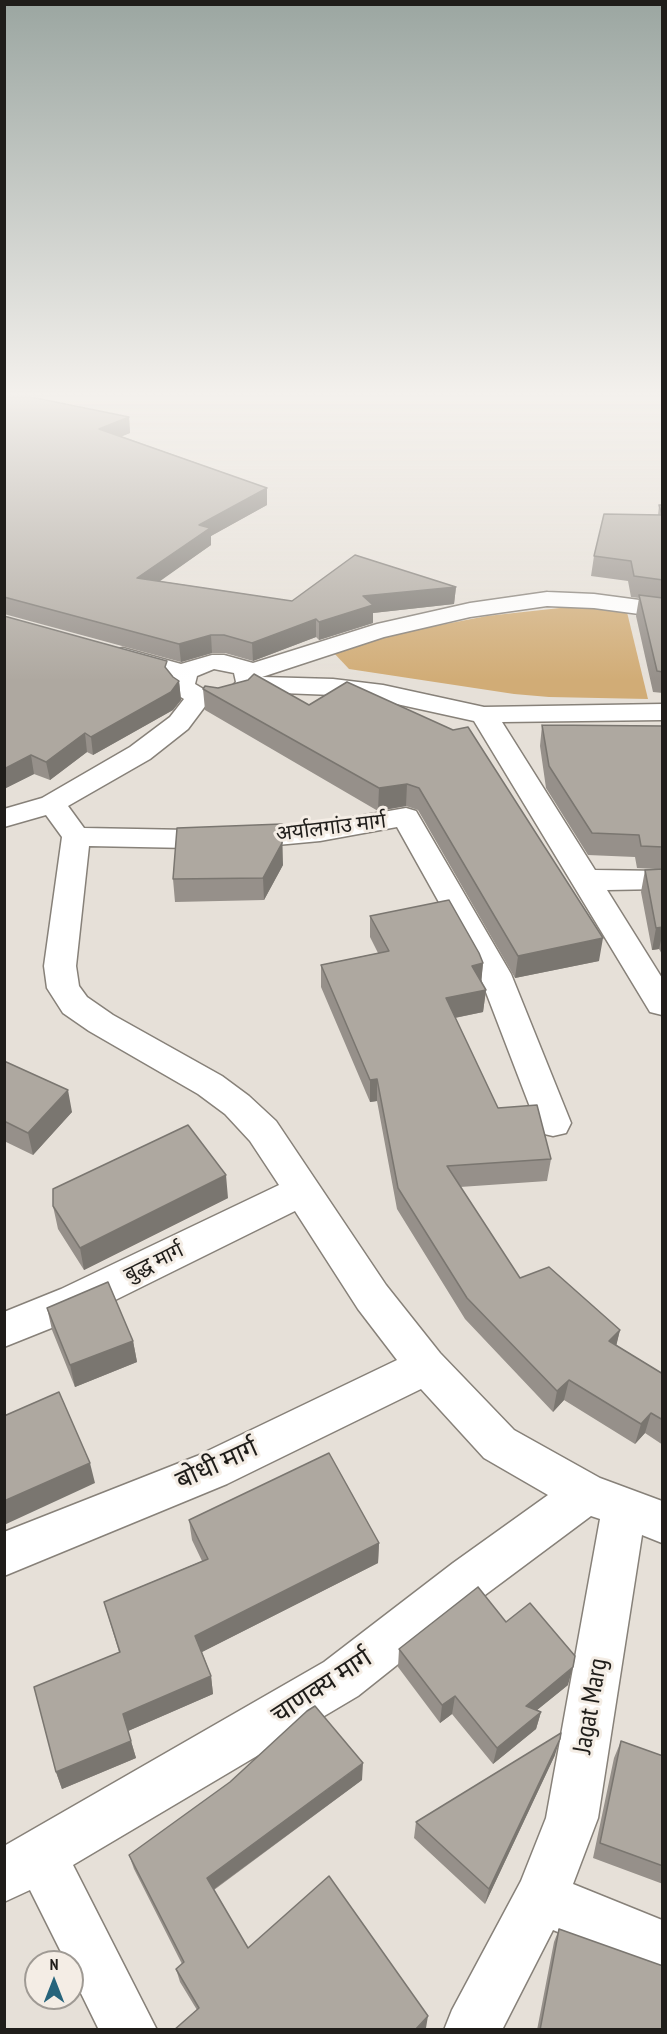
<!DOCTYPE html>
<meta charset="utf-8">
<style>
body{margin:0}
#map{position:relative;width:667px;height:2034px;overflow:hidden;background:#e6e0d8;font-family:"PT Sans Narrow",sans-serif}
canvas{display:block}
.frame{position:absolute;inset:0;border:6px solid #1f1d1a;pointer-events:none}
.north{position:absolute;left:24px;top:1950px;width:60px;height:60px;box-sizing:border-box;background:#f4ede5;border:2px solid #9f9a94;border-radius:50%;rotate:0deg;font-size:16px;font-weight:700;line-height:24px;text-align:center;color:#1f1d1a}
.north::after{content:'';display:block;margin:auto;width:21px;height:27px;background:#27647b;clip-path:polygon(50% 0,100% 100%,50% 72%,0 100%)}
</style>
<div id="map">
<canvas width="667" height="2034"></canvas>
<div class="frame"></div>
<div class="north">N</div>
</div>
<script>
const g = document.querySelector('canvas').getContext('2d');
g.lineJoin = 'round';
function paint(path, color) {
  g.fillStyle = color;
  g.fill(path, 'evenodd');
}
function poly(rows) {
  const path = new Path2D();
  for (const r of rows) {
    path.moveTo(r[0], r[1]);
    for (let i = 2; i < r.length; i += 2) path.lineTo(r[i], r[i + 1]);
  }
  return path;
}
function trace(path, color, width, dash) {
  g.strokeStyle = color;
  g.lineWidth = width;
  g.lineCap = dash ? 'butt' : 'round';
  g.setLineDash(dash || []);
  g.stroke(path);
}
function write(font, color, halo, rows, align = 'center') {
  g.font = font + ' "PT Sans Narrow","Noto Sans Devanagari",sans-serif';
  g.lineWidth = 6;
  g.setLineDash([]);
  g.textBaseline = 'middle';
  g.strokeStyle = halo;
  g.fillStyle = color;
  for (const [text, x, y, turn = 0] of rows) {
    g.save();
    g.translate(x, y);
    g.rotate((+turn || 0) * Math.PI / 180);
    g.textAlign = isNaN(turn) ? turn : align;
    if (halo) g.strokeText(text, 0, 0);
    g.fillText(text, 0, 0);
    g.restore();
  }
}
paint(poly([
 [560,608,626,608,648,699,549,697,514,694,349,669,333,652,399,633,487,616]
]), '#d1ac76');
const street = poly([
 [547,592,594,594,662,603,662,617,594,608,547,606,470,617,384,637,262,677,333,679,383,685,484,707,662,704,662,720,502,722,595,870,662,871,662,889,607,890,662,978,662,1015,650,1012,474,721,383,701,333,695,256,692,248,699,219,707,206,705,188,729,150,759,68,806,84,828,189,830,277,827,320,823,406,808,416,811,511,974,571,1123,566,1133,553,1136,540,1133,479,974,397,827,320,841,277,845,189,848,89,846,76,966,79,986,87,997,113,1015,222,1076,249,1096,276,1121,386,1285,440,1353,514,1430,600,1478,662,1501,662,1543,642,1535,598,1818,573,1884,662,1920,662,1974,553,1930,502,2030,444,2030,452,2010,521,1881,546,1818,600,1519,591,1516,485,1595,358,1696,73,1865,157,2030,99,2030,72,1975,72,1962,66,1962,30,1890,4,1902,4,1846,324,1662,453,1563,548,1495,484,1458,421,1389,227,1484,4,1576,4,1532,197,1456,397,1360,358,1309,295,1211,89,1313,4,1347,4,1312,61,1289,279,1185,250,1141,225,1114,198,1094,89,1031,63,1013,47,988,44,966,62,837,46,815,4,827,4,809,42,798,130,747,170,717,184,699,176,694,169,684,171,677,114,660,111,655,114,650,123,648,181,664,212,655,224,655,253,663,377,624,470,603,547,592],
 [214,669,234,673,236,682,230,689,219,691,205,690,195,684,197,676,214,669]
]);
trace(street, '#878179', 3);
paint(street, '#fff');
paint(poly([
 [4,397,129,417,130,433,121,436,267,488,267,505,211,536,211,545,159,581,292,601,456,587,454,604,373,613,373,623,319,640,316,637,253,661,225,653,212,653,181,662,4,614],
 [659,505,663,505,663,693,653,692,636,616,639,598,631,597,628,581,591,576,594,556,658,515],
 [4,616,167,670,173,677,179,681,181,700,173,710,93,755,87,752,50,780,34,774,4,789],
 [347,682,599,961,515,978,418,810,406,806,378,811,205,710,203,689,309,705],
 [542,725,663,726,663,956,659,949,652,950,641,892,645,870,655,869,637,868,635,857,588,855,546,788,540,746],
 [283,865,264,900,175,902,173,879],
 [370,916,483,963,481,982,486,990,483,1012,455,1018,498,1108,551,1159,547,1181,460,1187,520,1278,620,1330,616,1345,663,1374,663,1445,645,1433,635,1444,564,1400,553,1412,465,1319,397,1209,377,1101,370,1102,321,987,321,965,378,953,370,937],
 [4,1061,72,1112,33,1155,4,1141],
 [228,1198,84,1270,58,1229,53,1206],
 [47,1308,133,1341,137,1362,75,1387,52,1330],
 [189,1520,379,1543,378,1563,202,1652,211,1676,213,1694,128,1731,136,1758,62,1789,56,1772,119,1652,104,1602,202,1561,192,1540],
 [506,1622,568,1685,537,1710,541,1712,536,1729,493,1764,452,1714,440,1723,398,1667,399,1649],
 [621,1741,663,1756,663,1884,593,1858,614,1758],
 [555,1755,485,1904,414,1838,416,1822],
 [362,1780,214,1890,248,1948,426,2028,425,2030,174,2030,197,2010,180,1982,176,1969,182,1964,134,1869,129,1855],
 [559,1929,663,2030,537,2030,554,1942]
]), '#96908a');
paint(poly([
 [129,417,130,433,101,445,99,429],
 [267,488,267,505,211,536,211,545,139,596,137,578,199,525],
 [456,587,454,604,373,613,373,623,319,640,319,622,363,596],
 [316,619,316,637,253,661,252,643],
 [211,635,212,653,181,662,179,644],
 [179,681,181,700,173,710,93,755,91,737],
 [85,733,87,752,50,780,46,762],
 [31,755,34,774,4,789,4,769],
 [407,784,406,806,378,811,379,788],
 [282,824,283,865,264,900,263,878],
 [663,927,663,932,659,949,652,950,656,928],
 [603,938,599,961,515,978,518,956],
 [483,963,481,985,472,966],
 [486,990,483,1012,444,1020,446,998],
 [377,1079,377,1101,370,1102,370,1080],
 [68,1090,72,1112,33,1155,28,1133],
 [226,1175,228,1198,84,1270,80,1248],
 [620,1330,615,1351,609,1341],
 [133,1341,137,1362,75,1387,70,1365],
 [569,1380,564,1400,553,1412,557,1391],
 [651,1413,645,1433,635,1444,641,1424],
 [90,1463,95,1483,4,1525,4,1501],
 [379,1543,378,1563,198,1654,195,1636],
 [573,1667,568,1685,521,1723,526,1706],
 [211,1676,213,1694,128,1731,123,1714],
 [455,1696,452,1714,440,1723,442,1705],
 [541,1712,536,1729,493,1764,497,1748],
 [560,1739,555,1755,485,1904,489,1889],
 [131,1741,136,1758,62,1789,56,1772],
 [363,1763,362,1780,210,1892,207,1878],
 [428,2016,426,2028,425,2030,415,2030]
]), '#7a7670');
const building = poly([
 [4,397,31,397,129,417,99,429,267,488,199,525,210,528,137,578,292,601,355,555,456,587,363,596,373,605,319,622,316,619,252,643,224,635,211,635,179,644,4,597,4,397],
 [659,505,663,505,663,580,634,576,631,561,594,556,604,514,662,515,659,505],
 [639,595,663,598,663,672,657,671,639,595],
 [4,616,167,661,165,667,173,677,179,681,171,692,91,737,85,733,46,762,31,755,4,769,4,616],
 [254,674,309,705,347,682,453,730,468,727,603,938,518,956,419,788,407,784,379,788,203,689,205,686,218,688,248,680,254,674],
 [542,725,663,726,663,847,641,846,639,835,592,833,549,766,542,725],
 [282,824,282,843,263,878,173,879,177,828,282,824],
 [663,869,663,927,656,928,645,870,663,869],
 [449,900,479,953,483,963,472,966,486,990,446,998,498,1108,537,1105,551,1159,447,1166,520,1278,549,1267,620,1330,609,1341,663,1374,663,1420,651,1413,641,1424,569,1380,557,1391,467,1298,398,1188,377,1079,370,1080,321,965,389,951,370,916,449,900],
 [4,1061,68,1090,28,1133,4,1121,4,1061],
 [188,1125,226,1175,80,1248,53,1206,53,1189,188,1125],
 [108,1282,133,1341,70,1365,47,1308,108,1282],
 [59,1392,90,1463,4,1501,4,1416,59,1392],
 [329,1453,379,1543,195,1636,211,1676,123,1714,131,1741,56,1772,34,1687,120,1652,104,1602,208,1559,189,1520,329,1453],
 [478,1587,506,1622,530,1603,575,1656,573,1667,526,1706,541,1712,497,1748,455,1696,442,1705,399,1649,478,1587],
 [315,1706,363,1763,207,1878,248,1948,329,1876,428,2016,415,2030,174,2030,199,2008,176,1969,184,1962,129,1855,230,1782,307,1711,315,1706],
 [561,1733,560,1739,489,1889,416,1822,561,1733],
 [621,1741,663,1756,663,1866,600,1843,621,1741],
 [559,1929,663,1966,663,2030,540,2030,559,1929]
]);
paint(building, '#aea8a0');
trace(building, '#7a7670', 1.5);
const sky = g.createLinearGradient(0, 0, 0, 681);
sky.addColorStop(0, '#9ba6a1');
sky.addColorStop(0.58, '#f4f1ed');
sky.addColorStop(1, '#f4f1ed00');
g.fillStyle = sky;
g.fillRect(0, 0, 667, 681);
write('21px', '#1f1d1a', '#f4ede5', [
 ["अर्यालगांउ मार्ग",331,828,-7],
 ["बुद्ध मार्ग",154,1263,-26]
]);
write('26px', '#1f1d1a', '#f4ede5', [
 ["बोधी मार्ग",217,1465,-24],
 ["चाणक्य मार्ग",322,1687,-33],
 ["Jagat Marg",591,1706,-80]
]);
</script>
